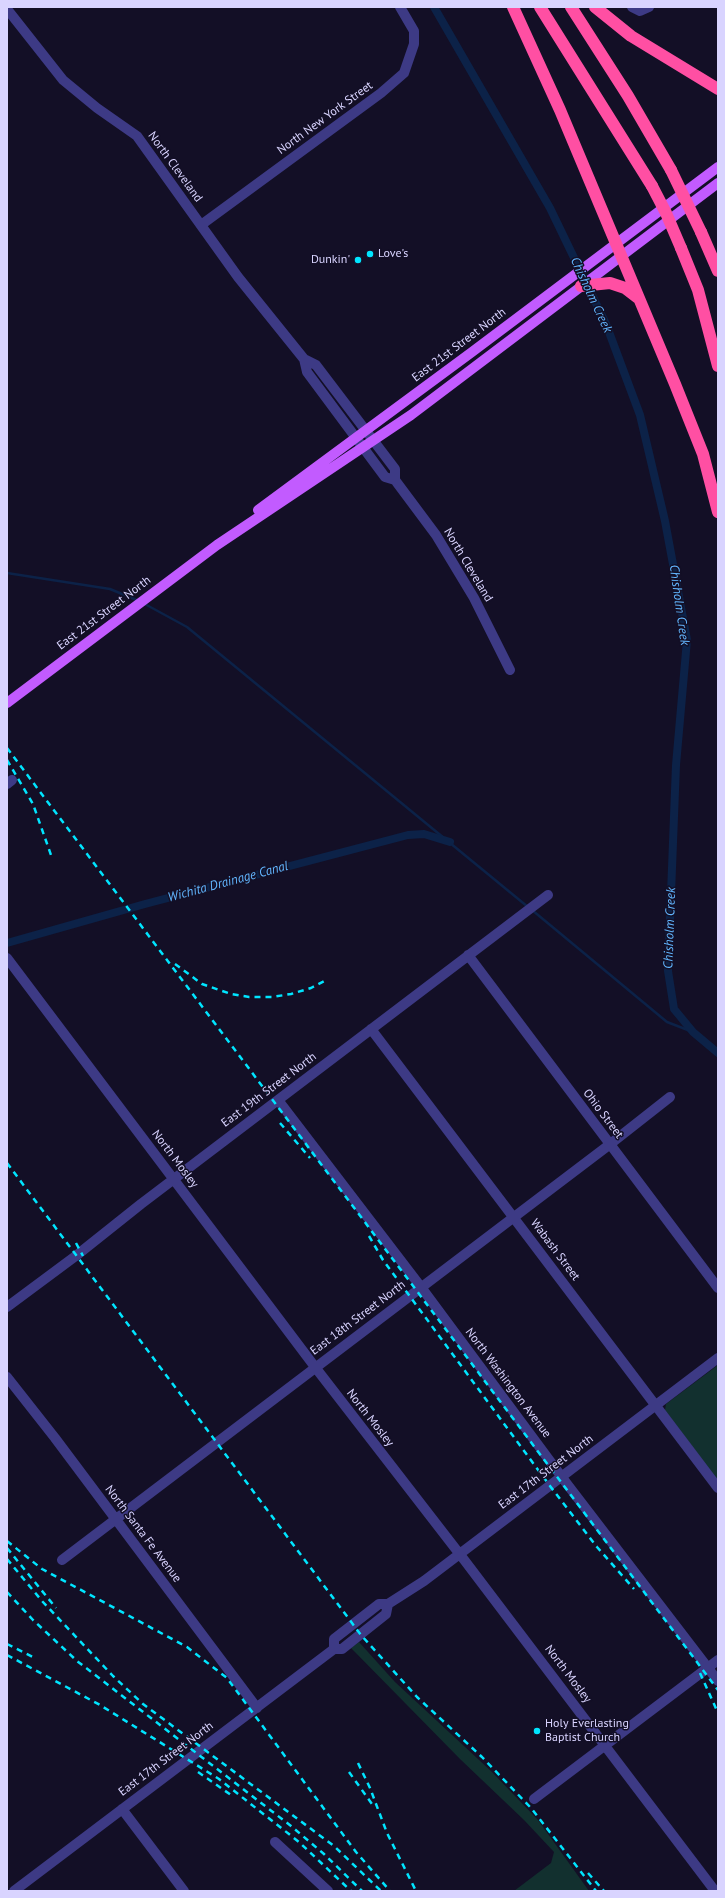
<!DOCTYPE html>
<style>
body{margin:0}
#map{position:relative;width:725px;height:1898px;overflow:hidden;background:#130f26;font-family:"PT Sans",sans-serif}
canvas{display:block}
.frame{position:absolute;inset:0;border:8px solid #d9d4ff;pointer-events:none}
</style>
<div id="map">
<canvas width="725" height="1898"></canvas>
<div class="frame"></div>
</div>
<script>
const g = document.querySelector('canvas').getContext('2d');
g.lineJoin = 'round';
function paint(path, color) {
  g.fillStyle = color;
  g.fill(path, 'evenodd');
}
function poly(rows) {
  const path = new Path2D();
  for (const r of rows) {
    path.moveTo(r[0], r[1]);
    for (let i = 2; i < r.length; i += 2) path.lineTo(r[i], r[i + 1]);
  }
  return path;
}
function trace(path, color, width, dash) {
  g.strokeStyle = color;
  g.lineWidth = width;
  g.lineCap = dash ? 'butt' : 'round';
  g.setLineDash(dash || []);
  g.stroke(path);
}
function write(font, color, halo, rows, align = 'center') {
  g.font = font + ' "PT Sans",sans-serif';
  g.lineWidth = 3;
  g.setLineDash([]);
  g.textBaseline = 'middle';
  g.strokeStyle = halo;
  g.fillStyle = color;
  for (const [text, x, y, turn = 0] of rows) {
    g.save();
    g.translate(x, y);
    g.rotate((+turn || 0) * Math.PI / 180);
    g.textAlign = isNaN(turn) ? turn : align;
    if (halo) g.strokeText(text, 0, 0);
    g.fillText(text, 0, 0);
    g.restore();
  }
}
paint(poly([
 [718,1365,718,1481,665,1410,666,1404],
 [359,1642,395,1682,492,1772,538,1820,589,1891,514,1891,551,1863,554,1852,524,1820,460,1759,351,1648]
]), '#12302f');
trace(poly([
 [7,573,110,589,139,601],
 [143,603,187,627,528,907],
 [532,910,667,1022,693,1032]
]), '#0c2248', 2.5);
trace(poly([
 [434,7,550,208,606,324,640,415,665,521,687,640,676,765,668,971,674,1009,693,1032,718,1053],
 [7,943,145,904,408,835,424,834,450,842]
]), '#0c2248', 8);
trace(poly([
 [632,7,640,11,649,7],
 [7,9,63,80,97,108,137,136,238,277,304,359,316,365,395,469,395,480,436,535,474,598,510,670],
 [201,225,381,93,404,73,414,44,414,31,400,7],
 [304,359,307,372,385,477,395,480],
 [7,784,12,780],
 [468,955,718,1288],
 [7,958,315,1367,465,1561,715,1891],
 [371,1029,718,1488],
 [278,1100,421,1287,567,1484,718,1681],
 [7,1307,77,1255,141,1204,548,895],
 [7,1377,55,1438,257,1708],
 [62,1560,609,1145,670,1097],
 [334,1649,334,1639,379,1604,388,1604,424,1581,718,1358],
 [534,1799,718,1660],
 [122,1809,184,1891],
 [275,1842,328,1891],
 [14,1891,334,1649,342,1649,386,1614,388,1604]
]), '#3d3a85', 10);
trace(poly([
 [258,510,472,352,718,167],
 [7,703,217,545,411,415,718,183]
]), '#c25bff', 10);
trace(poly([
 [513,7,560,110,675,384,703,454,718,512],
 [540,7,652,186],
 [571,7,628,96,671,170],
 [595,7,631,36,718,89],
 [701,232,718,271],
 [681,248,698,290,718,366],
 [581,286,610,283,625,288,638,298]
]), '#ff4fa3', 12);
trace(poly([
 [7,748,718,1690],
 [7,760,33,804,51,855],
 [175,964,202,984,231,994,249,997,272,997,291,994,311,988,328,979],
 [280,1123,310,1158],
 [7,1163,361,1635,417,1697,482,1757,531,1808,596,1891],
 [369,1236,383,1260,550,1486,597,1547,634,1589],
 [76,1243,83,1256],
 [7,1541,42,1569,187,1647,227,1678,356,1852,390,1891],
 [7,1548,56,1608],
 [7,1559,42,1601,113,1676,143,1704,334,1846,381,1891],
 [7,1592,33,1620,77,1661,291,1826,324,1854,362,1891],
 [7,1644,33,1657],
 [7,1655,100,1705,219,1779,299,1842,351,1891],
 [700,1673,718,1713],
 [358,1763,370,1788,387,1833,416,1891],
 [198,1772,231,1795],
 [349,1772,372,1804],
 [588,1873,604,1891]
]), '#00e5ff', 2.5, [6, 5]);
trace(poly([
 [671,170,701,232],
 [652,186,666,213,681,248]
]), '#ff4fa3', 12);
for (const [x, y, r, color] of [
 [370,254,4,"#00e5ff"],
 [358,260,4,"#00e5ff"],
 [537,1731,4,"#00e5ff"]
]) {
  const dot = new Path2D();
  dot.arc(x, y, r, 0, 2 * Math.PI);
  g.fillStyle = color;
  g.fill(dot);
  trace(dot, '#130f26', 1.5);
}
write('12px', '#d9d4ff', '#130f26', [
 ["North New York Street",325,118,-36],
 ["North Cleveland",175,167,54],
 ["East 21st Street North",459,345,-37],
 ["North Cleveland",468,565,59],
 ["East 21st Street North",104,613,-37],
 ["East 19th Street North",269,1090,-37],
 ["Ohio Street",603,1114,53],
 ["North Mosley",175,1159,53],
 ["Wabash Street",555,1250,53],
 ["East 18th Street North",358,1318,-37],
 ["North Washington Avenue",508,1383,53],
 ["North Mosley",370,1418,52],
 ["East 17th Street North",546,1472,-37],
 ["North Santa Fe Avenue",143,1534,53],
 ["North Mosley",568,1674,53],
 ["East 17th Street North",166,1759,-37]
]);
write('12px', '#d9d4ff', '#130f26', [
 ["Love's",378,254],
 ["Dunkin'",350,260,"right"],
 ["Holy Everlasting",545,1724],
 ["Baptist Church",545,1738]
], 'left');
write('italic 13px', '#62b6ff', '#130f26', [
 ["Chisholm Creek",591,295,65],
 ["Chisholm Creek",679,605,82],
 ["Wichita Drainage Canal",228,882,-15],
 ["Chisholm Creek",670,928,-88]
]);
</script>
